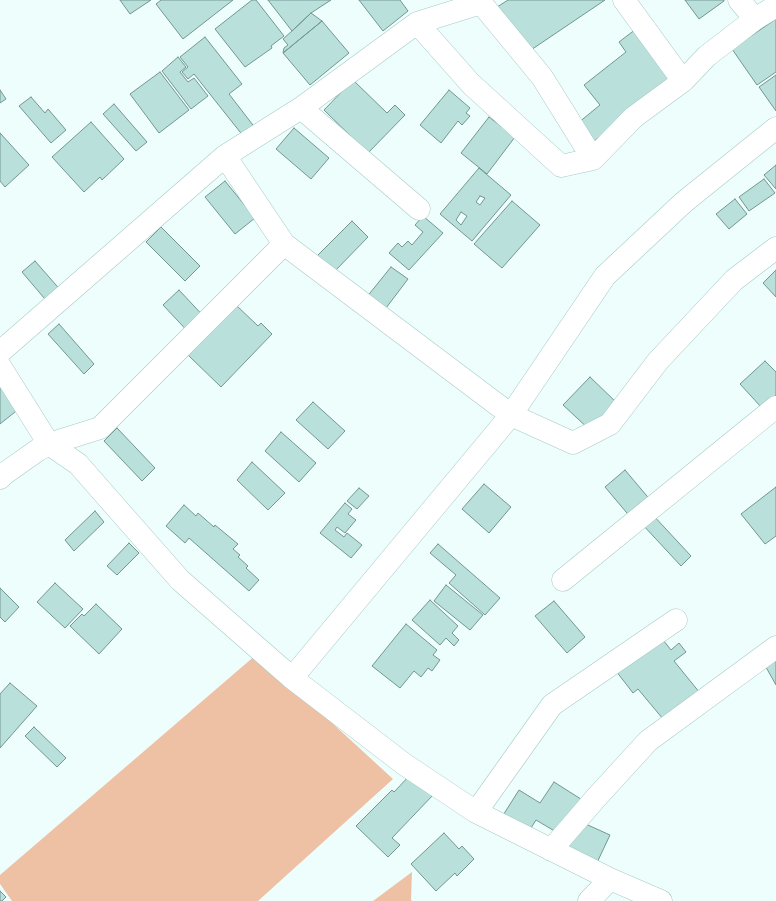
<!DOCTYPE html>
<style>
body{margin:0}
canvas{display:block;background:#eefefc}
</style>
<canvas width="776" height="901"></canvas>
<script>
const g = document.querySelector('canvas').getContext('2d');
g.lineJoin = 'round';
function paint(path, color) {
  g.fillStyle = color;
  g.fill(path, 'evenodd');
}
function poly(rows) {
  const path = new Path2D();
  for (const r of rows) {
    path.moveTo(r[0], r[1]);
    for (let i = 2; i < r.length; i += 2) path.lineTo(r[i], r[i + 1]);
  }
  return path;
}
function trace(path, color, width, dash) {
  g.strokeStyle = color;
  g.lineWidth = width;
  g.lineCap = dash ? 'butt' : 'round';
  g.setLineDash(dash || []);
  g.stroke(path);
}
paint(poly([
 [257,654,393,779,258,901,12,901,0,884,0,875],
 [412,872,411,900,412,901,373,901]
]), '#eec1a5');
const building = poly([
 [120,0,151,0,130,14,120,0],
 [161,0,233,0,183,39,156,4,161,0],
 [252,0,256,0,284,36,271,46,272,48,245,67,215,29,252,0],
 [268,0,331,0,311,13,292,31,268,0],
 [359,0,400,0,408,11,383,31,359,0],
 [508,0,605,0,525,54,494,9,508,0],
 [685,0,724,0,724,1,699,19,685,0],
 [311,13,322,21,283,53,284,48,288,45,283,39,292,31,311,13],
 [776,19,776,72,757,85,732,49,776,19],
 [322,21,349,53,310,85,283,53,322,21],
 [636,29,674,78,593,142,578,123,600,105,584,85,626,52,619,42,636,29],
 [205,37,242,84,229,94,256,129,244,137,194,74,188,79,182,72,188,67,180,57,205,37],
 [178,57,186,67,180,72,188,82,194,78,208,96,191,109,162,71,178,57],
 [160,72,189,110,159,133,130,94,160,72],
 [776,75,776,111,759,87,776,75],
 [353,80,387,113,395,105,405,115,368,153,324,110,353,80],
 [0,90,6,99,0,103,0,90],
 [449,90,470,108,466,113,470,116,462,125,458,121,441,143,420,125,449,90],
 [31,97,45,113,48,109,66,130,51,143,19,106,31,97],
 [114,104,147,142,136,151,103,114,114,104],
 [489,117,515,137,487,174,461,153,489,117],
 [91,122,124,159,102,180,100,177,84,192,52,157,91,122],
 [294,128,329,158,311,179,276,149,294,128],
 [0,133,29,165,5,187,0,181,0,133],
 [776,165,776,189,764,175,776,165],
 [479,168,511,195,472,241,440,214,479,168],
 [480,196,485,198,480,205,476,202,480,196],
 [461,212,467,216,461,225,456,220,461,212],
 [764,179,775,193,749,211,739,197,764,179],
 [225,181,255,218,235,234,205,197,225,181],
 [735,199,747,214,729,229,716,214,735,199],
 [512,201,540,225,502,268,474,244,512,201],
 [423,216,443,233,409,270,389,253,398,243,402,247,408,241,412,245,423,232,415,225,423,216],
 [352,221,368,237,333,273,316,257,352,221],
 [161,227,200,266,185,281,146,242,161,227],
 [35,261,63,293,50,305,22,272,35,261],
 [391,267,408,279,383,312,366,298,391,267],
 [776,270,776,297,763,283,776,270],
 [179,290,209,322,193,337,163,305,179,290],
 [236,305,258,326,261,323,272,334,221,387,188,355,236,305],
 [59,324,94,364,84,374,48,334,59,324],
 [765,361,776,372,776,395,762,408,740,384,765,361],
 [590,377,617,403,591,431,563,405,590,377],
 [0,383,20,408,0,424,0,383],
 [313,402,345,431,328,449,296,420,313,402],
 [117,428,155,468,142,481,104,441,117,428],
 [281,432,316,463,299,482,265,451,281,432],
 [252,462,285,493,268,510,237,480,252,462],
 [625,470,652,502,632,519,605,487,625,470],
 [484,484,511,507,489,533,462,509,484,484],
 [776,487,776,536,765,544,741,514,776,487],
 [359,488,369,496,357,509,347,501,359,488],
 [345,503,352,509,348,514,356,520,345,533,337,527,335,530,344,537,347,533,362,545,351,558,320,533,345,503],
 [184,505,196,516,198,513,214,527,215,525,238,544,233,549,240,555,238,557,248,566,246,568,259,580,249,591,189,538,185,543,166,526,184,505],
 [95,511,104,522,74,551,65,540,95,511],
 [652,514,691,556,681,566,642,524,652,514],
 [129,543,139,553,117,575,107,566,129,543],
 [438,544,500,598,485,615,449,583,456,575,430,553,438,544],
 [55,583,83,609,65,628,37,602,55,583],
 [446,585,483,615,470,630,434,601,446,585],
 [0,588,19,607,5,622,0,617,0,588],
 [430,600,458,626,452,633,459,640,454,646,446,638,440,645,412,620,430,600],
 [554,601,585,637,567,653,535,616,554,601],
 [96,604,122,629,99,654,70,626,82,614,84,616,96,604],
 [406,624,437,650,433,655,440,660,432,671,428,668,421,677,414,671,400,688,372,666,406,624],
 [660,636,671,650,679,643,686,652,674,661,700,693,668,725,638,689,633,693,616,671,660,636],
 [776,643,776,685,758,653,776,643],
 [10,683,37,706,0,748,0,694,10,683],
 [34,727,66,758,57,767,25,736,34,727],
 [412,773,434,794,392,838,400,845,388,857,356,826,392,790,394,792,412,773],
 [554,782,584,801,563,836,536,820,526,836,500,820,519,790,540,803,554,782],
 [579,821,610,835,594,869,564,855,579,821],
 [444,833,459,849,462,846,474,859,457,876,455,873,436,891,411,864,444,833],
 [0,891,6,897,2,901,0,901,0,891]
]);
paint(building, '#b9e0db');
trace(building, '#729793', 1);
const minor = poly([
 [624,0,683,81],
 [739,0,755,19,776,6],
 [417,23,471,84,561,166,593,159,634,117,683,81,707,56,755,19],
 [301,108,419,209],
 [225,156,284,244,511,415,573,443,610,424,658,361,734,280,776,248],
 [0,352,225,156,301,108,417,23,481,3,542,77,593,159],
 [0,366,49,444,38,450,4,474,0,478],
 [49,444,78,464,180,580,292,678,404,764,476,812,610,879,661,901],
 [49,444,100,428,284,244],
 [563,580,776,407],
 [292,678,511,415,605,276,684,202,776,128],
 [476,812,552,705,676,620],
 [551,850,595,799,648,741,776,647],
 [589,901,610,879]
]);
trace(minor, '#a4cac6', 23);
trace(minor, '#fff', 22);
</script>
